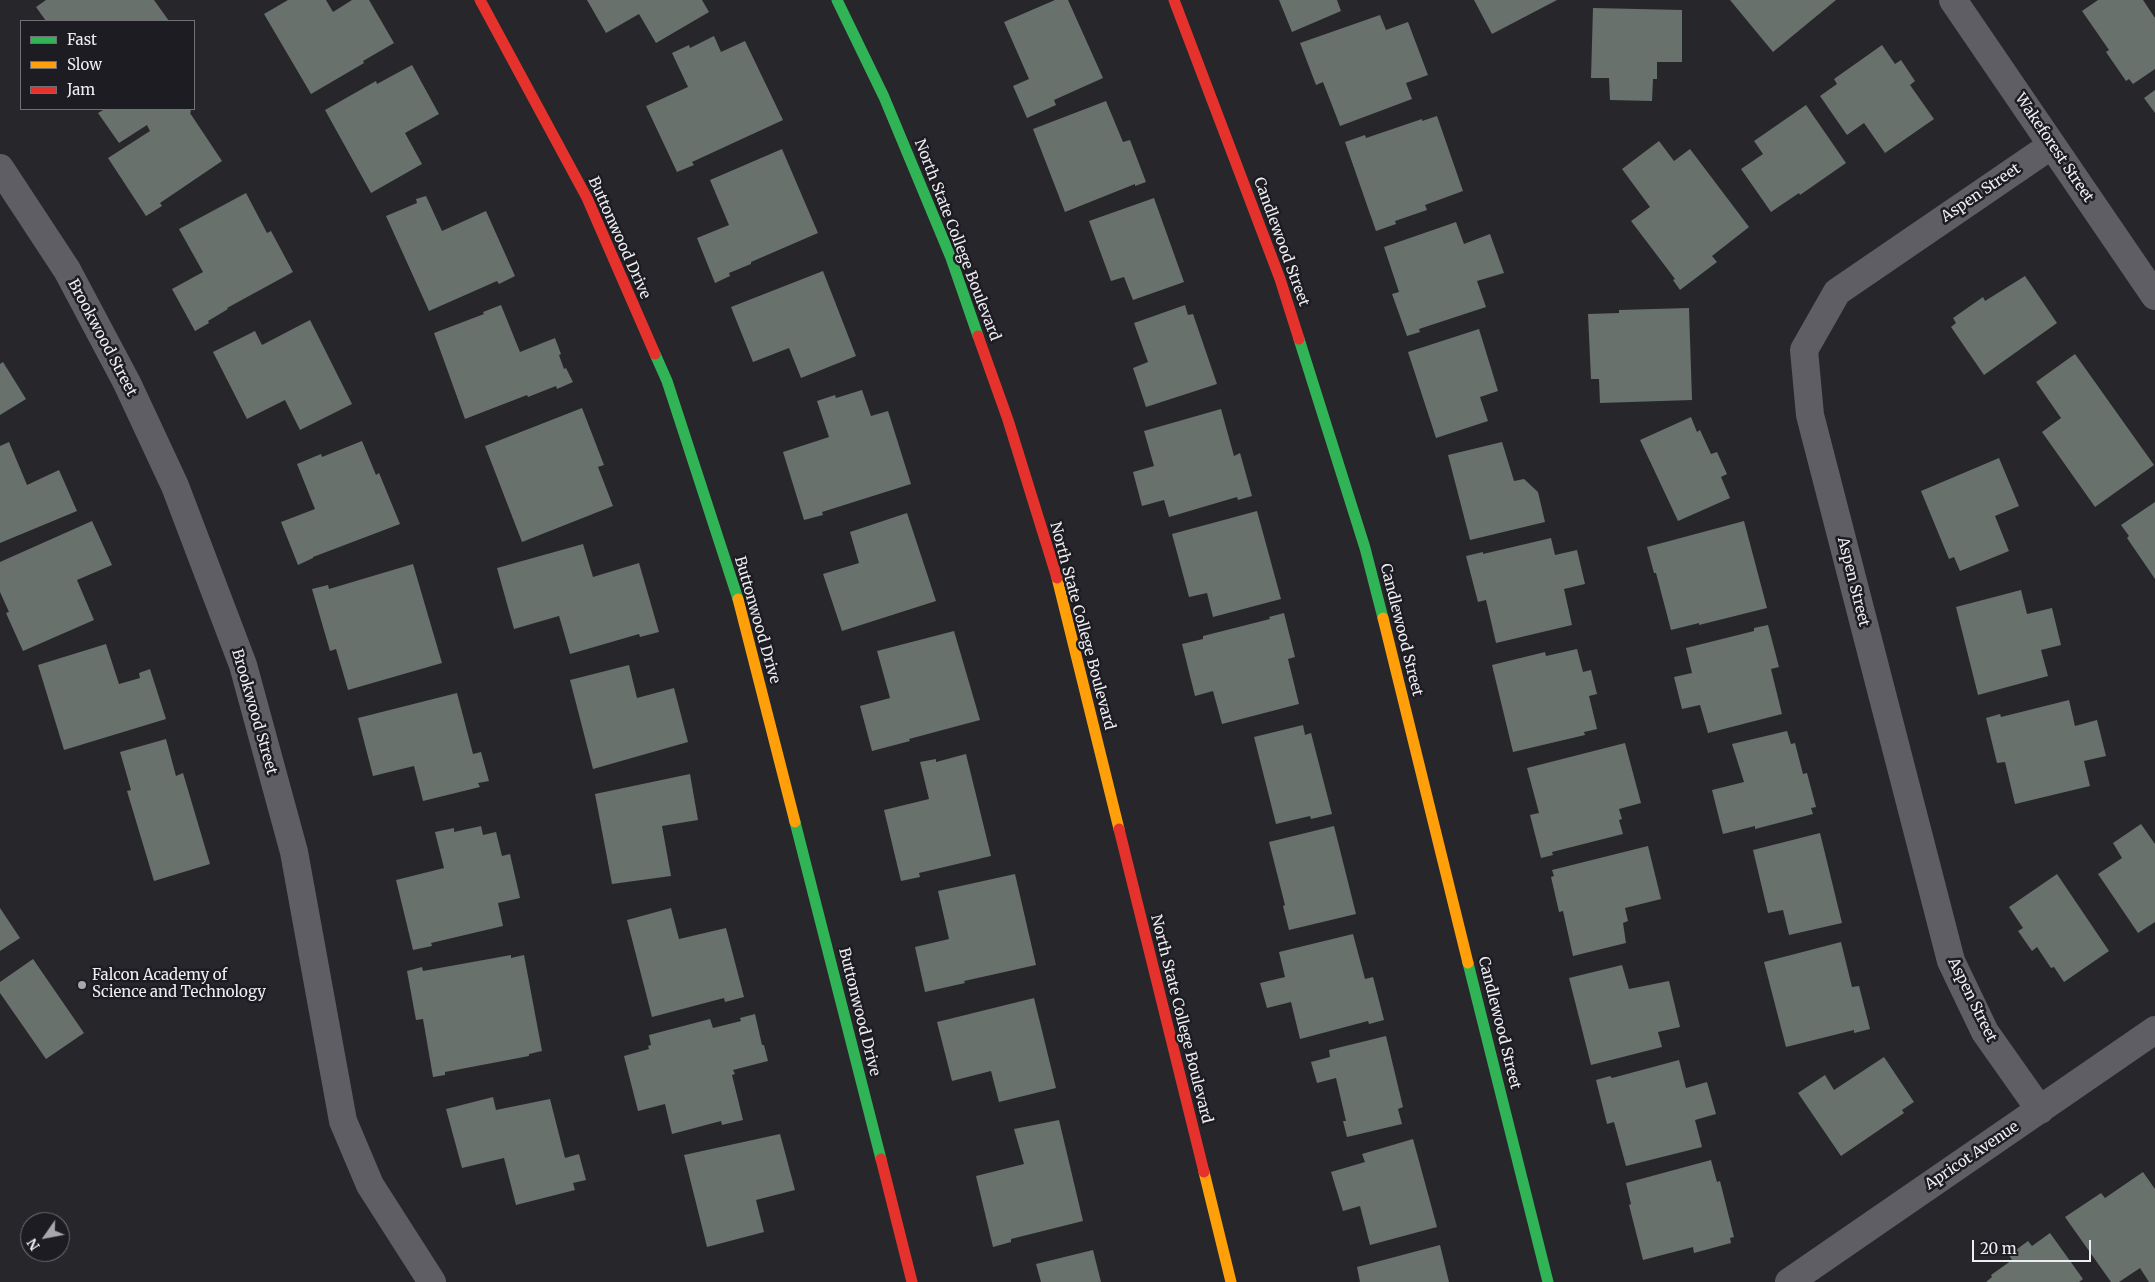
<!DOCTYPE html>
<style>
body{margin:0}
#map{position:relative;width:2155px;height:1282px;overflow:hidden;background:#27272b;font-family:Merriweather,serif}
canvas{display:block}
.legend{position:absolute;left:20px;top:20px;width:175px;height:90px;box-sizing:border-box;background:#1d1c22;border:1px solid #717075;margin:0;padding:6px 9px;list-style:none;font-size:15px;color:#eeeef2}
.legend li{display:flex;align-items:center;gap:10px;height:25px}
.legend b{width:25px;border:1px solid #717075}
.north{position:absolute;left:20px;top:1212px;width:50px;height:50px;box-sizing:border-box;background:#1d1c22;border:1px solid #717075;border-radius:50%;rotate:237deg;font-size:14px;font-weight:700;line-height:20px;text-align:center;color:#eeeef2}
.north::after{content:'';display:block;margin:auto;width:18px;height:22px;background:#a8a8ac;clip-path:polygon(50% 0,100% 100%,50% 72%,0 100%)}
.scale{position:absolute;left:1972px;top:1240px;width:119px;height:22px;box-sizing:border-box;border:2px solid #eeeef2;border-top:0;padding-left:6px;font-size:15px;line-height:18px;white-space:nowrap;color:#eeeef2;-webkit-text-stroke:4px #1d1c22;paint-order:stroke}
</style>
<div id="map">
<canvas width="2155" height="1282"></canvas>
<ul class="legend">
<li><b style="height:6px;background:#30b455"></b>Fast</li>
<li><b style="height:6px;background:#ff9f0a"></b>Slow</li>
<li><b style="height:6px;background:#e5322d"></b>Jam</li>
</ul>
<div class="north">N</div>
<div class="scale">20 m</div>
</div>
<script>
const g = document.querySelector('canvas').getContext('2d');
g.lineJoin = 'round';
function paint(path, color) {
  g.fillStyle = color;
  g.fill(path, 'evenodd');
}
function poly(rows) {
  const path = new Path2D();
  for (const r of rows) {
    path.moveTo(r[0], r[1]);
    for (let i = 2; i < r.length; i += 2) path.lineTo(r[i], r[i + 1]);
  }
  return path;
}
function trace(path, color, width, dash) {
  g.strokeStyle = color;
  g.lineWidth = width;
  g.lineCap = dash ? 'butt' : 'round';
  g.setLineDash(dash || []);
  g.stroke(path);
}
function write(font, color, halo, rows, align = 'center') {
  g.font = font + ' Merriweather,serif';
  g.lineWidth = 5;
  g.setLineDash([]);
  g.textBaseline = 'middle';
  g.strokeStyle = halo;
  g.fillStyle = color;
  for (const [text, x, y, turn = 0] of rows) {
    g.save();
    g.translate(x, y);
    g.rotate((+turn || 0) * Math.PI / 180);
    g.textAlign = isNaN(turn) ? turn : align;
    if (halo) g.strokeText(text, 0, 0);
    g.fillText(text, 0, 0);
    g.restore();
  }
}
paint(poly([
 [46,0,154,0,169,21,46,21,36,7],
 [288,0,326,0,333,12,352,0,369,0,394,43,363,61,364,63,311,94,264,14],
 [587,0,702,0,709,12,656,43,639,14,606,33],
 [1055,0,1068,0,1103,78,1054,100,1056,105,1027,118,1013,86,1029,79,1004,22],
 [1279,0,1337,0,1341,11,1292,32],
 [1474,0,1557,0,1492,34],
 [1730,0,1836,0,1773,52],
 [2098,0,2143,0,2155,18,2155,69,2133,84,2129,79,2126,81,2106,52,2109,50,2082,11],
 [1593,8,1682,10,1682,62,1657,62,1657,79,1653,79,1652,101,1610,100,1609,78,1591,78],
 [1380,15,1386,30,1408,22,1428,75,1406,83,1412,99,1340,126,1323,82,1316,85,1300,43],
 [714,36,721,52,745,41,783,120,692,162,694,165,677,172,646,106,688,87,672,53,689,45,690,48],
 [1882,45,1895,64,1901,60,1915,81,1910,85,1934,119,1885,153,1864,123,1847,135,1820,96,1837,84,1834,79],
 [412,65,439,114,405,133,422,164,371,193,325,110,376,81,377,84],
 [2155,90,2155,113,2144,98],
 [1106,101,1123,142,1130,140,1146,182,1135,186,1135,184,1065,212,1033,129],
 [1806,105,1846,163,1800,195,1799,193,1771,212,1741,169,1763,154,1754,141],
 [105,109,190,109,191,112,190,113,222,161,160,203,162,206,146,216,108,158,150,131,147,125,119,143,98,113],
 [1437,116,1463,191,1425,205,1427,210,1395,221,1396,224,1376,231,1345,142,1365,135,1366,138,1422,119,1422,121],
 [1659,141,1674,161,1690,149,1749,227,1712,256,1717,262,1680,290,1673,280,1675,279,1631,221,1650,207,1622,169],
 [782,149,818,233,751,262,751,264,729,273,730,276,715,283,697,238,729,225,710,180],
 [246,193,267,233,271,231,293,272,227,308,228,309,208,321,209,323,195,331,172,289,203,272,179,229],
 [426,196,442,231,486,211,515,276,499,284,497,281,429,311,386,216,417,203,416,199],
 [1154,198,1184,282,1133,300,1124,277,1111,281,1089,221],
 [1456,222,1464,244,1490,234,1504,273,1477,281,1486,307,1419,329,1420,332,1407,336,1392,294,1399,292,1384,247],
 [823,271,856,356,801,378,789,348,753,362,731,307],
 [2025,276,2057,323,1984,375,1951,327,1956,323,1953,318,1983,297,1985,301],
 [501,305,520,352,555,338,561,354,559,355,564,369,566,368,573,382,557,389,556,386,528,397,527,395,465,419,434,333,484,314,483,312],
 [1185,305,1188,315,1193,314,1217,384,1146,407,1133,368,1148,362,1134,323],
 [1689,308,1692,400,1600,403,1599,379,1591,379,1588,314,1619,313,1619,310],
 [310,320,352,404,300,430,285,400,247,419,213,352,255,331,262,345],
 [1479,329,1498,391,1480,397,1488,421,1436,438,1408,352],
 [2075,354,2154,465,2095,507,2042,432,2061,418,2036,382],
 [3,362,26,399,0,415,0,364],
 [862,390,871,416,888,411,911,484,822,512,823,515,804,520,783,452,829,437,817,401,835,395,836,398],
 [582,408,604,465,598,467,613,506,522,542,485,446],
 [1221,409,1234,456,1240,453,1252,496,1238,500,1237,497,1169,517,1164,500,1142,506,1133,472,1154,466,1144,431],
 [1691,417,1697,432,1700,430,1711,454,1717,452,1727,474,1721,477,1730,498,1678,521,1640,440],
 [362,441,376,475,379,473,400,524,313,557,313,558,298,565,281,522,315,509,297,464,321,454,322,457],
 [9,442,27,485,59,470,77,511,0,543,0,446],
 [1502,442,1514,481,1524,479,1538,492,1545,522,1470,540,1448,455],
 [1999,458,2019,506,1995,516,2009,551,1960,571,1954,557,1949,559,1921,491],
 [2155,502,2155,579,2127,538,2129,536,2121,525],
 [1257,511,1281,599,1213,617,1207,593,1189,597,1172,534],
 [907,513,936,601,842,631,823,574,859,563,850,532],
 [92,521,112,565,77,580,94,620,23,651,6,613,9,612,0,592,0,562],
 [1744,521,1767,608,1699,625,1699,623,1671,630,1656,573,1654,573,1647,547],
 [1551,538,1555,555,1577,550,1585,584,1564,589,1572,625,1496,643,1486,600,1478,602,1466,556,1483,552,1483,554],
 [583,544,593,577,639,563,659,632,640,637,639,634,570,654,559,616,514,629,497,568],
 [413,564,442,663,348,690,336,649,330,651,312,589,328,585,329,589],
 [2021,590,2027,614,2052,608,2061,645,2041,650,2048,676,1978,695,1956,607],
 [1284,613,1295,657,1288,659,1299,704,1222,724,1213,691,1195,696,1182,644,1203,639,1203,636,1270,619,1269,617],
 [1768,625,1779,667,1771,669,1782,714,1708,733,1700,705,1682,709,1674,677,1692,673,1686,648,1754,631,1754,628],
 [954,631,980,720,909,739,910,741,872,751,860,706,890,698,877,651],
 [106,644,119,684,140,678,139,673,150,669,166,719,64,750,38,665],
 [1577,649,1583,672,1591,670,1597,694,1589,696,1597,729,1584,732,1585,735,1513,752,1492,665,1545,652,1546,656],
 [629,665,637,698,674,688,688,742,593,769,570,680],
 [457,693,473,754,481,752,489,781,478,783,480,787,423,801,414,766,373,776,358,718],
 [2069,700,2075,726,2097,720,2106,756,2084,761,2090,786,2015,804,2005,762,1997,763,1986,718,2000,714,2001,717],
 [1303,725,1305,735,1311,733,1332,814,1311,819,1310,816,1276,824,1254,737],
 [1787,731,1791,744,1795,743,1803,774,1807,773,1816,807,1811,808,1813,814,1755,829,1755,826,1723,834,1712,790,1744,782,1732,744],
 [166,739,176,776,183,773,210,864,154,881,127,791,131,790,120,752],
 [1625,743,1641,803,1619,809,1622,819,1619,820,1623,834,1552,852,1553,855,1541,858,1530,815,1539,813,1527,768],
 [966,754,991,856,919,873,920,877,901,881,884,810,929,799,920,762,936,759,936,762],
 [690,774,698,820,662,826,671,876,612,884,595,794],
 [2141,824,2155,844,2155,922,2138,933,2098,874,2122,858,2113,843],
 [481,826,483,835,496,832,502,856,510,854,520,898,498,903,503,926,431,943,432,946,413,950,396,880,444,868,435,832,454,828,454,832],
 [1334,826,1356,914,1289,930,1283,906,1285,905,1269,842],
 [1820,833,1842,923,1789,935,1783,910,1768,913,1753,850],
 [1648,846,1661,899,1625,908,1628,921,1623,923,1626,943,1573,956,1563,911,1559,912,1551,877,1554,876,1552,870],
 [1015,874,1036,965,964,981,965,983,925,992,915,947,949,939,938,891],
 [2057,874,2109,951,2064,982,2054,967,2051,968,2037,947,2032,951,2018,931,2023,928,2009,907],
 [0,908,20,938,0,951],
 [671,908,679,939,726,928,744,997,725,1002,724,998,652,1017,627,920],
 [1353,934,1365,979,1373,977,1384,1020,1369,1024,1368,1021,1300,1039,1291,1002,1267,1008,1260,983,1285,977,1279,952],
 [1841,942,1852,987,1859,986,1870,1029,1854,1033,1854,1030,1786,1047,1764,962],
 [511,955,511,958,524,955,542,1051,529,1054,529,1056,445,1072,445,1075,433,1077,423,1019,416,1020,407,971,422,967,423,971],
 [33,959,84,1033,46,1059,0,993,0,982],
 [1622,965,1629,989,1669,981,1680,1027,1658,1032,1662,1047,1591,1065,1569,978],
 [1034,998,1056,1088,999,1102,991,1071,952,1081,937,1022],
 [755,1014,762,1045,764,1045,768,1061,733,1070,735,1074,732,1075,743,1120,722,1125,721,1121,672,1134,665,1104,638,1111,624,1056,649,1049,648,1046,651,1045,649,1035,710,1019,713,1028,741,1021,740,1018],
 [1386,1036,1403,1107,1398,1109,1402,1124,1347,1137,1343,1121,1346,1121,1336,1078,1317,1083,1311,1062,1330,1057,1329,1050],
 [1884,1057,1914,1102,1902,1110,1904,1113,1841,1156,1798,1093,1825,1075,1834,1090],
 [1679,1060,1686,1088,1707,1082,1716,1114,1695,1120,1702,1147,1626,1166,1614,1122,1607,1124,1596,1080,1610,1076,1612,1078],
 [493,1097,496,1110,550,1099,565,1158,579,1154,586,1180,573,1183,575,1190,516,1205,504,1158,462,1168,446,1109],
 [1059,1120,1083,1221,1011,1239,1011,1242,993,1247,976,1176,1024,1164,1014,1129],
 [780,1134,795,1190,756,1200,764,1232,707,1247,684,1155],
 [1413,1139,1437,1227,1370,1245,1360,1206,1343,1211,1331,1172,1365,1162,1362,1154],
 [1711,1160,1717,1182,1720,1181,1734,1237,1730,1238,1731,1243,1694,1253,1693,1247,1643,1260,1629,1205,1631,1204,1626,1183],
 [2143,1172,2155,1189,2155,1282,2149,1282,2140,1268,2119,1282,2111,1282,2065,1217,2101,1193,2105,1198],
 [2050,1233,2083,1279,2079,1282,1986,1282,1992,1277,1991,1275,2012,1260,2009,1255,2028,1241,2032,1246],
 [1440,1245,1449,1282,1360,1282,1357,1267],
 [1093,1250,1101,1282,1041,1282,1036,1264]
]), '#69716c');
trace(poly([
 [1953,0,2155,296],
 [0,168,67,270,127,383,175,486,243,665,294,852,343,1121,370,1185,432,1282],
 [2040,1110,1985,1032,1951,961,1810,415,1804,350,1837,292,2052,145],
 [1789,1282,2155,1030]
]), '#5e5e64', 28);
trace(poly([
 [837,0,884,97,951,258,978,336],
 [1299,339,1365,548,1383,618],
 [655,354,667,381,738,599],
 [795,822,881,1159],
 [1468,963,1548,1282]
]), '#30b455', 11);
trace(poly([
 [1057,578,1119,829],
 [738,599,795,822],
 [1383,618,1468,963],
 [1204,1172,1231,1282]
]), '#ff9f0a', 11);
trace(poly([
 [480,0,587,198,655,354],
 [1174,0,1280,279,1299,339],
 [978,336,1008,420,1057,578],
 [1119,829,1204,1172],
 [881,1159,912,1282]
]), '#e5322d', 11);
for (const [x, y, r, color] of [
 [82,985,5,"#a8a8ac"]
]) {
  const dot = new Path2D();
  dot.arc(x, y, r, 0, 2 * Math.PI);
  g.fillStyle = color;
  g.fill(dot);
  trace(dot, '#1d1c22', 2);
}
write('15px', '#eeeef2', '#1d1c22', [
 ["Wakeforest Street",2054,148,56],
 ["Aspen Street",1981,193,-34],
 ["Buttonwood Drive",619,238,66],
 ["North State College Boulevard",957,240,69],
 ["Candlewood Street",1281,242,70],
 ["Brookwood Street",102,338,62],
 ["Aspen Street",1853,582,76],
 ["Buttonwood Drive",757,620,74],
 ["North State College Boulevard",1082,626,75],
 ["Candlewood Street",1401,630,76],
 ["Brookwood Street",254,712,74],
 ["Aspen Street",1972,1000,64],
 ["Buttonwood Drive",859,1012,76],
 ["North State College Boulevard",1181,1019,76],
 ["Candlewood Street",1499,1023,76],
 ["Apricot Avenue",1972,1156,-34]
]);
write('15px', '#eeeef2', '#1d1c22', [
 ["Falcon Academy of",92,976],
 ["Science and Technology",92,993]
], 'left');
</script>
